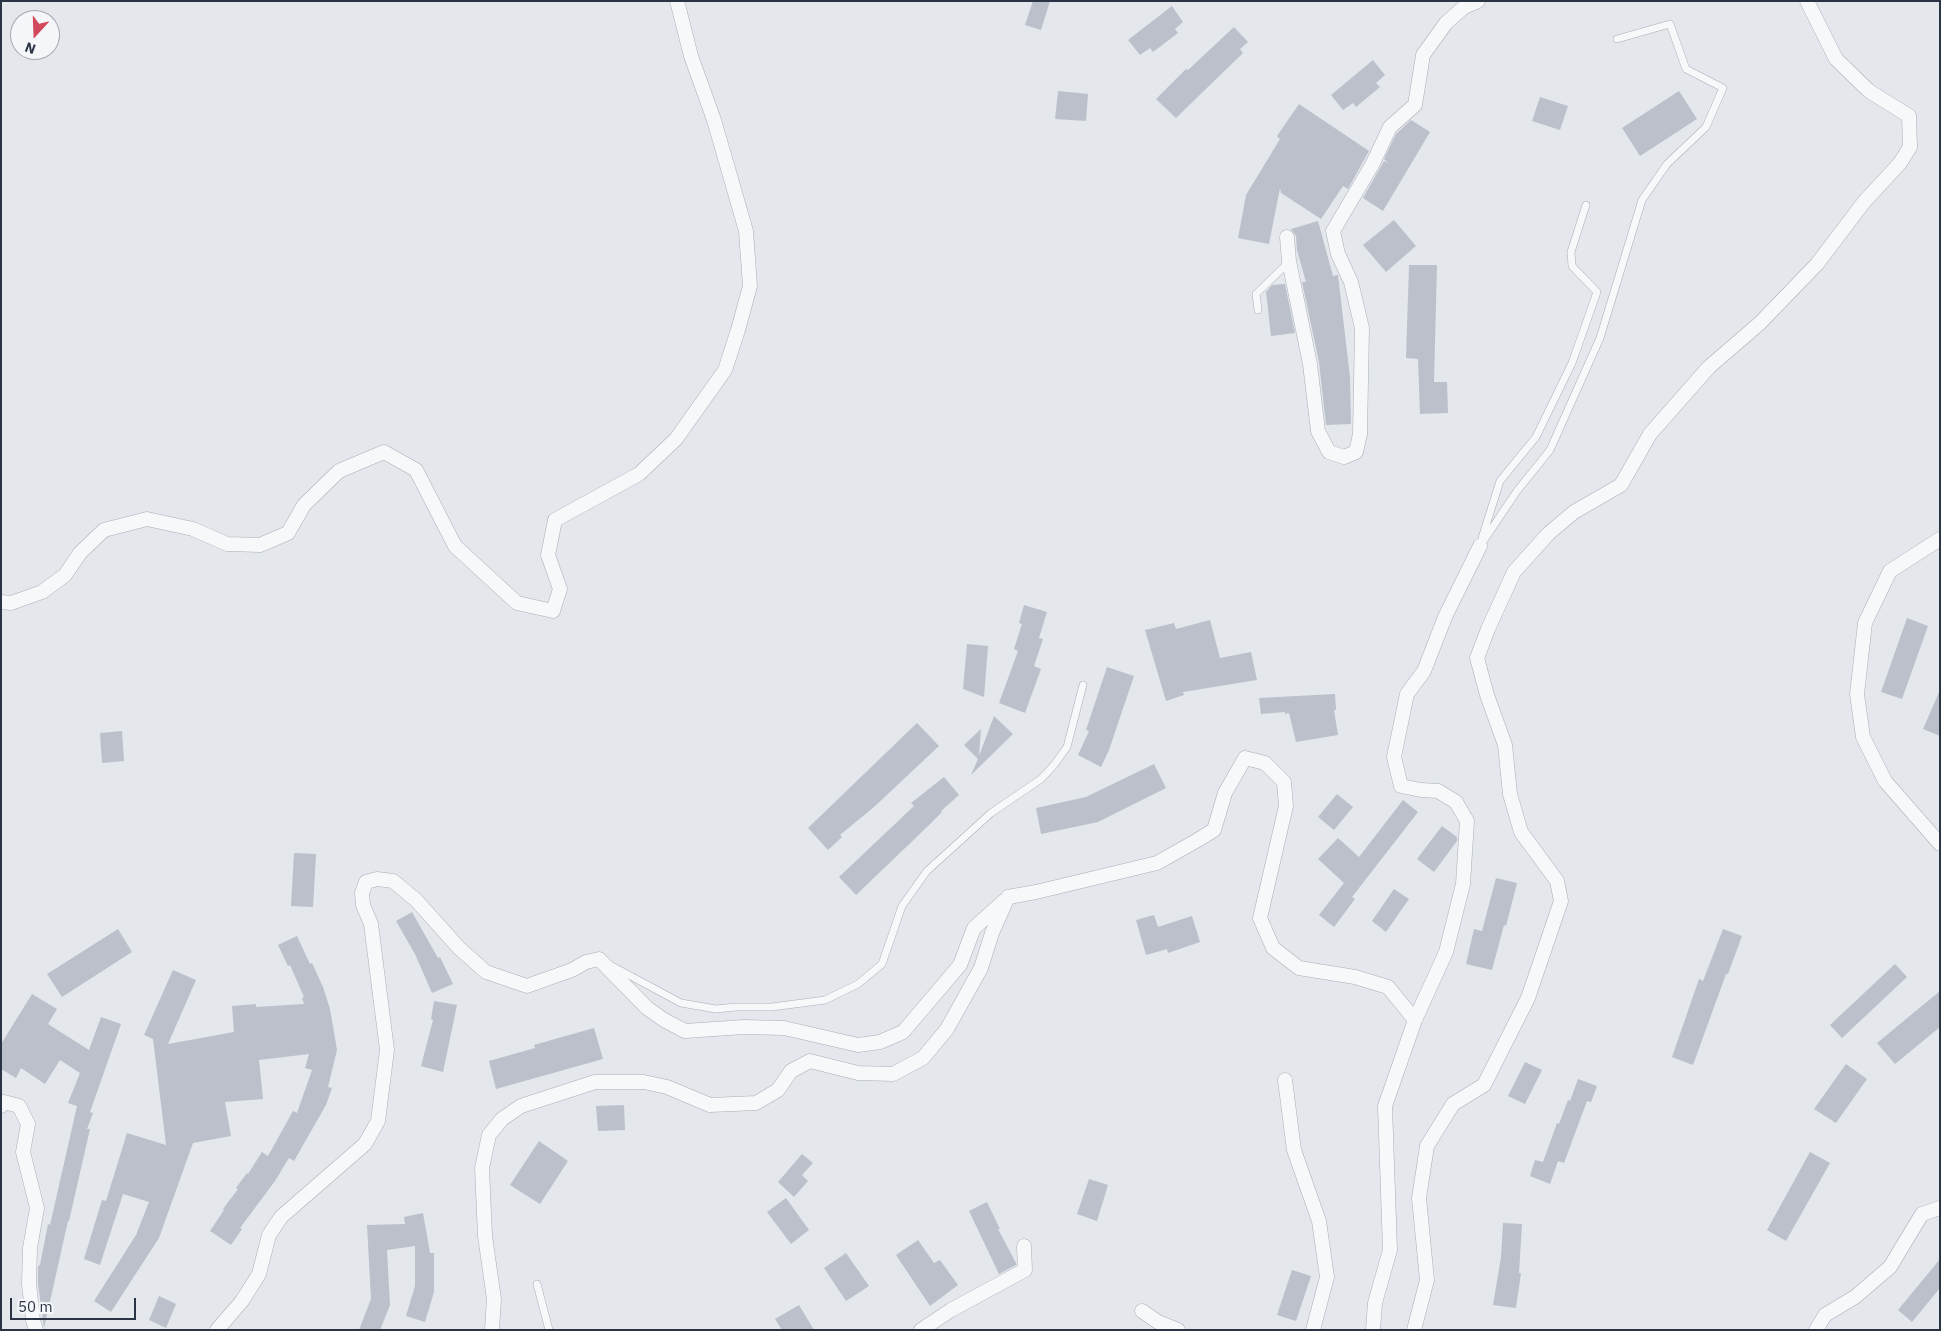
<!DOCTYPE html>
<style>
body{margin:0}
#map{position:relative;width:1941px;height:1331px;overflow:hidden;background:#e4e7ec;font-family:"IBM Plex Sans",sans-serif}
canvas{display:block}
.frame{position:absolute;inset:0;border:2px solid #2b3445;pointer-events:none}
.north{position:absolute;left:10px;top:10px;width:50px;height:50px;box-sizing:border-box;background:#f4f6f9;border:1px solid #a4a8b1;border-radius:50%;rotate:200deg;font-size:14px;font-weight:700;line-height:20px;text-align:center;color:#2b3445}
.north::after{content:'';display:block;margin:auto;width:18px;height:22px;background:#d1495b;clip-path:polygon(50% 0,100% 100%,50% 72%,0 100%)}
.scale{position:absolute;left:10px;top:1298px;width:126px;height:22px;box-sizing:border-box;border:2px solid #2b3445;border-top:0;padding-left:6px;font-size:15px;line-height:18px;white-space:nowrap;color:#2b3445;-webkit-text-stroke:4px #f4f6f9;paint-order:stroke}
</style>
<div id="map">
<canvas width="1941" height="1331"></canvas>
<div class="frame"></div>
<div class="north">N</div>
<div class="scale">50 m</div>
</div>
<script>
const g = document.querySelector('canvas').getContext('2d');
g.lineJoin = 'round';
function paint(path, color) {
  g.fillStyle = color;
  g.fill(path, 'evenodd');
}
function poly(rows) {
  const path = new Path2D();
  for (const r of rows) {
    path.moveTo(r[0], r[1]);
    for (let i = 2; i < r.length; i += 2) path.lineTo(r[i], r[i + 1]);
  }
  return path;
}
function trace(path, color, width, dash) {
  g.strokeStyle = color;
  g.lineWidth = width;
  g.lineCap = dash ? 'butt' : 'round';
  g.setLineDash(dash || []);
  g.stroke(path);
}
paint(poly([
 [1033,1,1050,1,1041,30,1025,25],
 [1172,6,1183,22,1175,29,1178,33,1153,52,1150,48,1140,55,1128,40],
 [1234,27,1248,42,1240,49,1243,53,1176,118,1156,99,1186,69,1188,70],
 [1373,60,1385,75,1376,83,1380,87,1356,107,1353,103,1343,110,1331,95],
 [1058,91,1088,94,1086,121,1055,119],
 [1679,91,1697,119,1640,156,1622,128],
 [1540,97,1568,106,1560,130,1532,121],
 [1299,104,1369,151,1348,189,1343,186,1321,219,1281,193,1280,188,1269,244,1238,238,1246,195,1280,139,1277,136],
 [1411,120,1430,132,1383,211,1363,198,1384,161,1388,163,1384,159,1396,134],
 [1394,220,1416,246,1386,272,1363,245],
 [1318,221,1333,276,1338,275,1350,377,1351,424,1326,425,1319,362,1302,282,1306,282,1297,250,1296,236,1291,229],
 [1409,265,1437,265,1434,382,1447,382,1448,413,1420,414,1418,359,1406,358],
 [1285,284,1295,333,1271,336,1266,292,1272,285],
 [1024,605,1047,612,1039,638,1043,639,1034,666,1041,669,1025,713,999,703,1018,651,1014,649,1022,624,1019,623],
 [1907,618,1928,626,1902,699,1881,692],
 [1210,620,1220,658,1251,652,1257,680,1183,692,1184,695,1166,701,1145,630,1174,623,1176,629],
 [967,644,988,646,984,697,963,689],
 [1107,667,1134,676,1109,750,1101,767,1078,755,1089,731,1086,730],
 [1940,690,1940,736,1923,729],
 [1335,694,1336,710,1334,710,1338,735,1296,742,1289,713,1285,714,1285,712,1261,714,1259,698],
 [994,716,1013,734,971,775,978,759,964,745,981,729,979,756],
 [917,723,939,746,874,807,840,835,842,837,828,850,808,828],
 [122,731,124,761,102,763,100,733],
 [1154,764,1166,788,1098,822,1041,834,1036,808,1086,797],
 [944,777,959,795,941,811,942,812,926,828,856,895,839,877,914,806,911,803],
 [1337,794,1353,807,1334,830,1318,817],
 [1403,800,1418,812,1352,897,1355,899,1334,927,1319,915,1344,883,1318,859,1338,838,1359,857],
 [1442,826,1457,837,1457,841,1434,872,1417,859],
 [294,853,316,854,313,907,291,906],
 [1496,878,1517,883,1506,926,1504,925,1492,970,1466,964,1474,929,1482,931],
 [1394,889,1409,899,1386,932,1372,921],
 [412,912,438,958,440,957,453,984,432,993,415,954,396,921],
 [1154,915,1158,927,1192,916,1200,942,1168,953,1167,949,1146,955,1136,920],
 [118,929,132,952,62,997,47,974],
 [1723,929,1742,936,1728,974,1726,974,1693,1065,1672,1057,1699,979,1703,981],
 [297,936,310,964,312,963,323,987,330,1009,337,1050,328,1087,332,1088,326,1105,294,1161,289,1158,275,1181,240,1228,242,1229,231,1245,210,1231,224,1210,223,1209,238,1189,236,1188,247,1173,248,1174,262,1152,268,1156,293,1111,297,1113,312,1070,305,1068,309,1054,259,1060,263,1099,225,1102,231,1136,193,1143,159,1238,111,1312,94,1301,136,1235,149,1202,123,1194,100,1265,84,1259,102,1200,106,1201,127,1133,166,1145,153,1039,144,1035,173,970,196,980,168,1044,234,1032,232,1006,256,1004,256,1007,304,1004,302,998,304,997,290,965,288,966,278,945],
 [1895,964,1907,977,1842,1038,1830,1025],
 [1940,991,1940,1027,1895,1064,1877,1043],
 [32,994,57,1009,48,1024,89,1050,101,1017,121,1024,90,1112,93,1113,87,1129,90,1129,69,1221,68,1221,44,1328,38,1284,38,1266,40,1265,48,1224,50,1225,77,1106,68,1103,80,1073,60,1060,45,1084,21,1068,16,1078,1,1069,1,1044],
 [434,1001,457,1005,443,1072,421,1066,433,1020,431,1019],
 [594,1028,603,1059,496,1089,489,1061,535,1048,534,1045],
 [1525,1062,1542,1070,1525,1104,1508,1096],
 [1846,1064,1867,1079,1836,1123,1814,1109],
 [1578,1079,1597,1086,1591,1102,1587,1101,1564,1163,1558,1161,1550,1184,1530,1176,1535,1160,1543,1162,1557,1123,1559,1124,1568,1100,1570,1101],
 [624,1105,625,1130,598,1131,596,1106],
 [539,1141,568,1161,540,1204,510,1185],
 [1810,1152,1830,1163,1786,1241,1767,1230],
 [802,1154,813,1163,802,1175,808,1181,794,1197,778,1182],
 [1089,1179,1108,1185,1097,1221,1077,1214],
 [786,1198,809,1230,791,1244,767,1212],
 [987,1202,1000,1229,998,1229,1016,1263,1016,1265,999,1274,969,1211],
 [423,1213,430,1253,434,1253,434,1292,425,1322,406,1316,415,1286,415,1246,387,1250,390,1305,380,1330,359,1330,371,1299,367,1225,405,1224,404,1217],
 [1503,1223,1522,1224,1519,1273,1521,1273,1516,1308,1493,1305,1501,1257],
 [918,1240,934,1263,940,1260,958,1285,930,1306,896,1255],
 [846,1253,869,1286,846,1301,824,1268],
 [1940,1259,1940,1288,1912,1322,1898,1310],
 [1292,1270,1311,1276,1296,1321,1277,1315],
 [159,1296,176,1304,166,1328,149,1320],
 [799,1305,814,1330,782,1330,775,1319]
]), '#bbc0ca');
const lane = poly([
 [1258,310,1256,294,1289,262],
 [1482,538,1500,481,1536,437,1572,363,1597,292,1572,266,1571,252,1586,205],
 [1480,546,1517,491,1550,450,1600,338,1642,200,1667,164,1706,127,1723,88,1686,69,1670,24,1617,39],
 [612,966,681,1003,716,1009,736,1007,772,1007,825,1000,858,984,882,964,902,906,927,871,991,813,1041,779,1054,765,1067,747,1083,685],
 [537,1284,549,1330]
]);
const street = poly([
 [1287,237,1289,261,1310,364,1318,431,1329,452,1344,457,1356,452,1360,434,1362,328,1351,282,1338,254,1333,231,1372,165,1390,127,1415,105,1423,55,1446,23,1464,7,1478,1],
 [1940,539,1890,571,1865,623,1857,694,1863,737,1885,781,1940,844],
 [1,602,11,603,42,592,65,575,80,553,104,530,147,519,193,529,227,544,260,545,288,533,304,505,339,471,384,452,416,470,455,546,517,603,553,611,560,589,548,555,555,520,639,474,676,439,725,370,738,330,750,286,746,231,714,120,691,56,677,1],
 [1415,1020,1446,952,1463,884,1467,821,1456,802,1438,791,1421,790,1401,786,1394,757,1407,694,1424,671,1445,617,1480,546],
 [1285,1080,1294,1150,1319,1221,1327,1277,1313,1330],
 [1,1106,4,1102,19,1106,28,1124,23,1152,37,1208,30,1248,29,1284,33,1320,36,1330],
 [1142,1311,1158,1322,1178,1330],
 [217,1330,242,1301,259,1274,269,1235,281,1217,365,1144,378,1121,387,1050,371,924,363,905,362,893,366,882,377,879,393,881,416,900,459,948,486,972,527,986,572,970,586,962,599,959,647,1008,664,1020,685,1031,744,1027,784,1028,858,1045,880,1042,903,1032,960,965,974,928,1004,901],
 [492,1330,494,1299,485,1236,482,1168,489,1135,502,1119,521,1106,595,1082,644,1082,667,1087,710,1105,756,1103,778,1090,791,1071,810,1061,858,1073,893,1074,923,1058,947,1029,981,968,992,933,1008,897,1036,892,1157,863,1196,841,1214,830,1225,793,1245,758,1265,763,1284,782,1286,806,1260,918,1273,948,1299,968,1355,977,1388,987,1415,1020,1385,1106,1390,1250,1375,1303,1373,1330],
 [921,1330,951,1310,1025,1270,1024,1246],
 [1414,1330,1427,1280,1419,1198,1427,1146,1453,1104,1484,1085,1528,998,1561,901,1557,881,1521,832,1510,794,1505,745,1487,695,1477,658,1488,629,1514,572,1548,534,1574,512,1621,485,1650,434,1709,367,1760,323,1817,264,1864,202,1900,163,1910,147,1909,116,1869,91,1836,59,1807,1],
 [1816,1330,1825,1315,1855,1297,1890,1267,1922,1214,1940,1208]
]);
trace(lane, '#a9aeb7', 8);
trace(street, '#a9aeb7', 15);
trace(lane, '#f7f8fa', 7);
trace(street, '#f7f8fa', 14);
</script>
